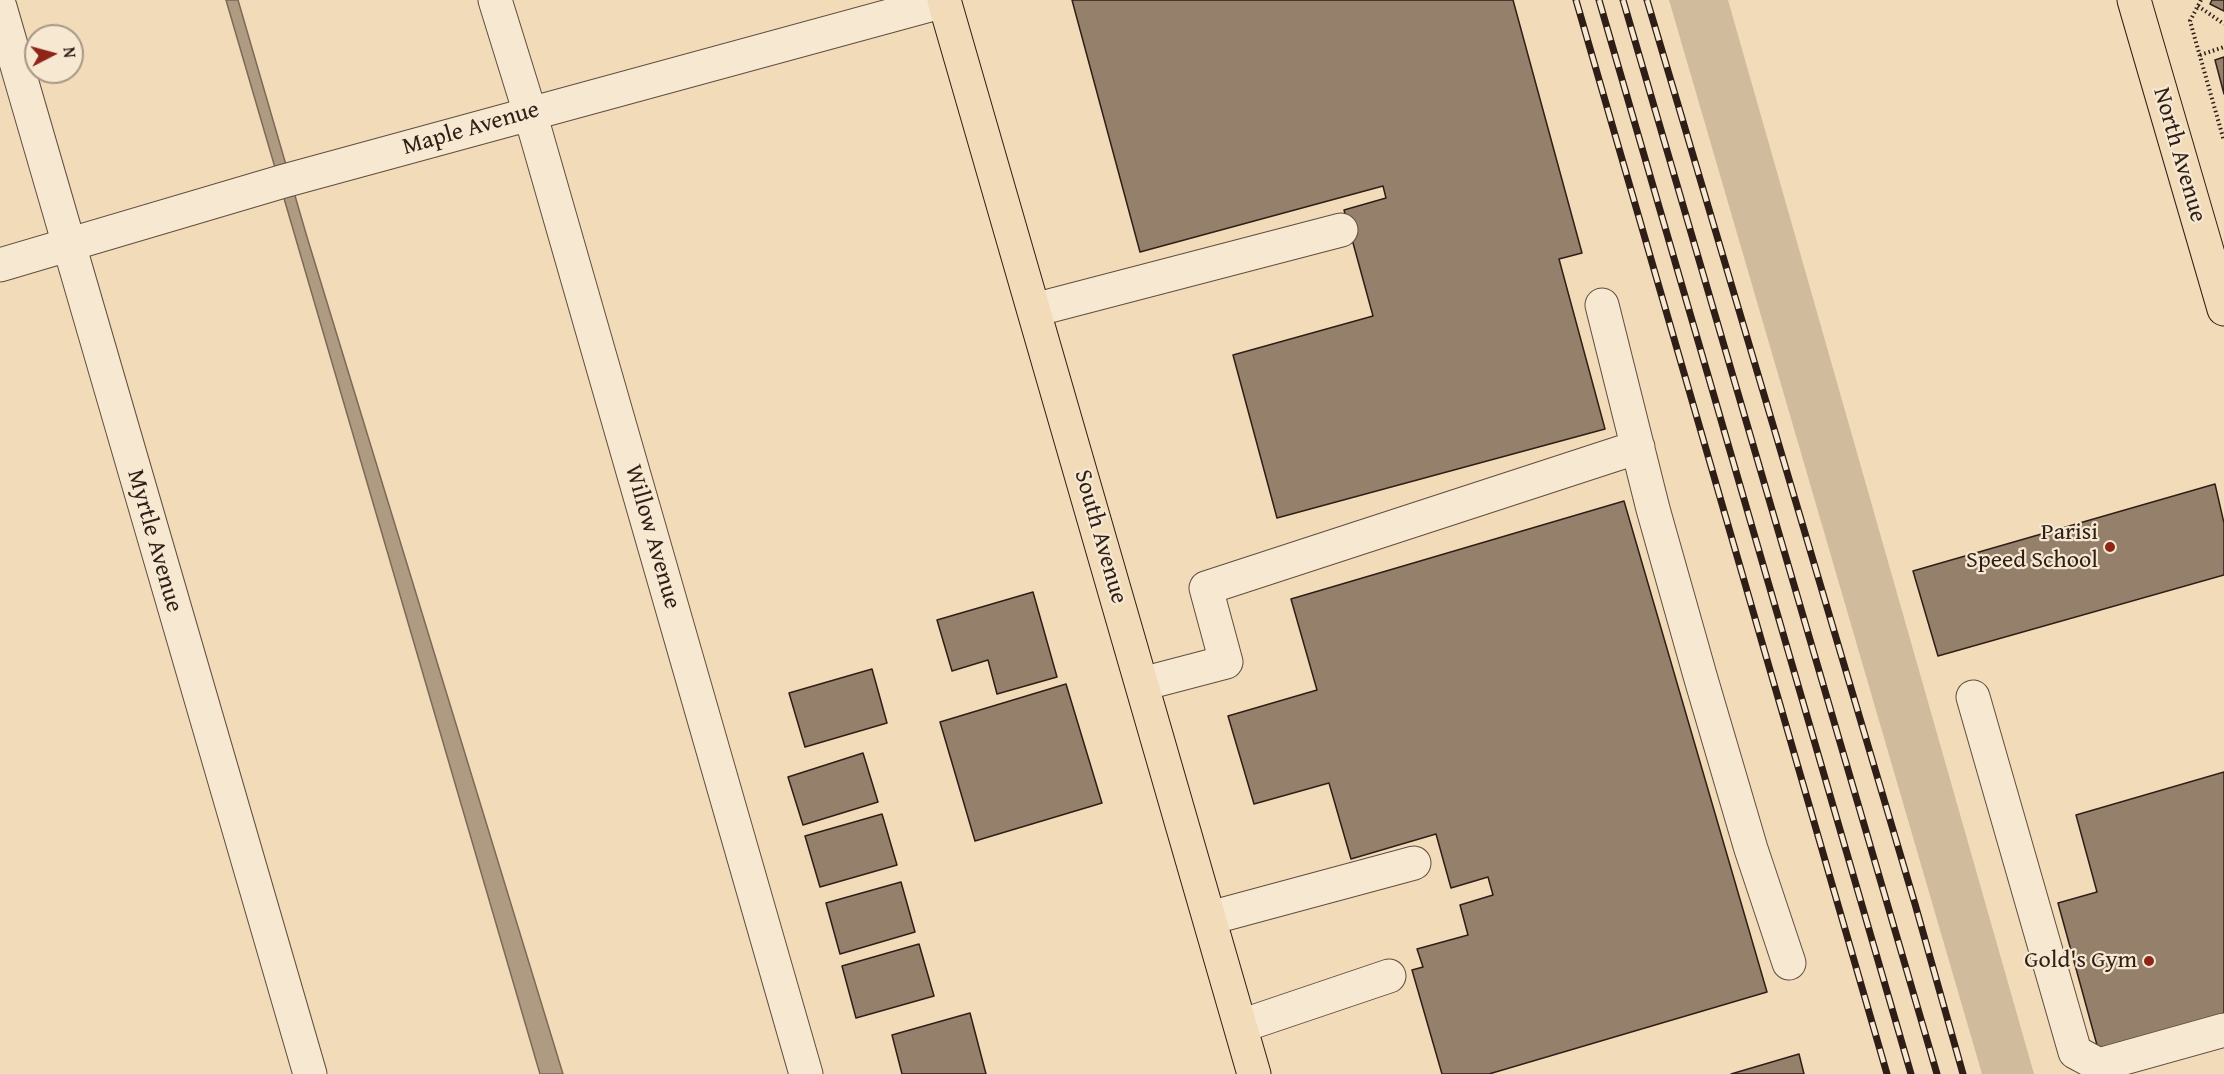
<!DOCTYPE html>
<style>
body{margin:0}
#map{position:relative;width:2224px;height:1074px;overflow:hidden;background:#f1dbb8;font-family:"Gentium Book Plus",serif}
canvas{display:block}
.north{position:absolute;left:24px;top:24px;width:60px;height:60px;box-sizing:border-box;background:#f6e8d1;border:2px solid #a69787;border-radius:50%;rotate:84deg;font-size:16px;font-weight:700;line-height:24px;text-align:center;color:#2f1e17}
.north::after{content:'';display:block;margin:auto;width:21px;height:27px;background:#8f2418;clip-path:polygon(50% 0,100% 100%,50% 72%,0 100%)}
</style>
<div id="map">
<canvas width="2224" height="1074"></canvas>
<div class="north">N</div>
</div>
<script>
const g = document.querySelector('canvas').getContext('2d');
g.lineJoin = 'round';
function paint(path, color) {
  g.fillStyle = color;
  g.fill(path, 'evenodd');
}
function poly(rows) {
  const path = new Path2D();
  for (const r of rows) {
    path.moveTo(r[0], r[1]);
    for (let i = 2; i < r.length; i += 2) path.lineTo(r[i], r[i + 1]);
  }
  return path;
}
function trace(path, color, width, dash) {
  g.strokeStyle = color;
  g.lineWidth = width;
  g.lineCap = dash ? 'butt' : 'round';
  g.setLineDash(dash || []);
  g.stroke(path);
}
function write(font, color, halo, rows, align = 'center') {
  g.font = font + ' "Gentium Book Plus",serif';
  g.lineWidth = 4.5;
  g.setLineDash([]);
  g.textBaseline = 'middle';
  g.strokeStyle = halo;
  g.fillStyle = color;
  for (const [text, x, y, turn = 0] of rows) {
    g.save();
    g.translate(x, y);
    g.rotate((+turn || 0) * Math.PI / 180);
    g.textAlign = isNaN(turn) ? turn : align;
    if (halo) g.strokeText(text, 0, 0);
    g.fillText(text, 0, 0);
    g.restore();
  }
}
paint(poly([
 [1669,0,1728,0,2034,1074,1982,1074]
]), '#d0bb9d');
const water = poly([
 [226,0,238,0,307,237,563,1074,540,1074,226,0]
]);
paint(water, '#af9b81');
trace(water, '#7c6957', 1.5);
const building = poly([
 [1072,0,1513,0,1582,253,1559,259,1605,429,1277,518,1233,355,1373,316,1344,210,1386,198,1383,186,1140,252,1072,0],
 [2212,0,2224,0,2224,11,2210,4,2212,0],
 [2224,57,2224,94,2215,60,2224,57],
 [2215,484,2224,523,2224,575,1938,656,1913,571,2215,484],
 [1624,501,1767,992,1489,1074,1442,1074,1412,970,1423,967,1417,949,1468,935,1460,905,1493,895,1488,877,1451,888,1436,834,1351,859,1329,783,1254,804,1228,716,1317,690,1291,599,1624,501],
 [1033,592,1057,677,997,694,988,660,952,671,937,620,1033,592],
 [872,669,887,723,805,747,789,693,872,669],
 [1066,684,1102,803,975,841,940,722,1066,684],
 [863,753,878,802,803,825,788,777,863,753],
 [2224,772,2224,1018,2100,1056,2058,903,2097,892,2076,815,2224,772],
 [882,814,897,865,820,887,805,836,882,814],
 [901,882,915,932,840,954,826,903,901,882],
 [919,944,934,996,856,1018,842,966,919,944],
 [970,1013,986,1074,902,1074,892,1035,970,1013],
 [1799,1054,1804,1074,1731,1074,1799,1054]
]);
paint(building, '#94806b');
trace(building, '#2f1e17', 1.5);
const minor = poly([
 [495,0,530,113,806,1074],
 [0,7,310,1074],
 [0,265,284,181,944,1],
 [1602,305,1653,509,1701,679,1751,849,1789,963],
 [1034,310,1341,230],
 [1142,684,1226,662,1206,588,1638,447],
 [1973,697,2075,1052,2099,1065,2224,1030],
 [1210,918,1414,863],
 [1241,1026,1389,976]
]);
const major = poly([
 [944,0,1254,1074],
 [2134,0,2224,309]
]);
trace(minor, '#604d3f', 35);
trace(major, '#2f1e17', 35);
trace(poly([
 [2201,0,2190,21,2224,141],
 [2198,6,2224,24],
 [2200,55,2224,47]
]), '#2f1e17', 4, [1.5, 3]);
trace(minor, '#f6e8d1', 33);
trace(major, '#f1dbb8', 33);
const rail = poly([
 [1576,0,1887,1074],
 [1599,0,1911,1074],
 [1623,0,1937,1074],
 [1647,0,1915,904,1963,1074]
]);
trace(rail, '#2f1e17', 7);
trace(rail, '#f6e8d1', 4.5, [14]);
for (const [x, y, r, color] of [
 [2110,547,6,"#8f2418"],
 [2149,961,6,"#8f2418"]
]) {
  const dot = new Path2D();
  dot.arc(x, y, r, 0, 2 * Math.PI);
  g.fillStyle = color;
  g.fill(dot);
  trace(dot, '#f6e8d1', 2);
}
write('24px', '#2f1e17', '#f6e8d1', [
 ["Maple Avenue",471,129,-16],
 ["North Avenue",2179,155,74],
 ["Willow Avenue",652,537,74],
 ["South Avenue",1100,537,74],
 ["Myrtle Avenue",154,541,74]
]);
write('24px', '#2f1e17', '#f6e8d1', [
 ["Parisi",2098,533],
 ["Speed School",2098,561],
 ["Gold's Gym",2137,961]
], 'right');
</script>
